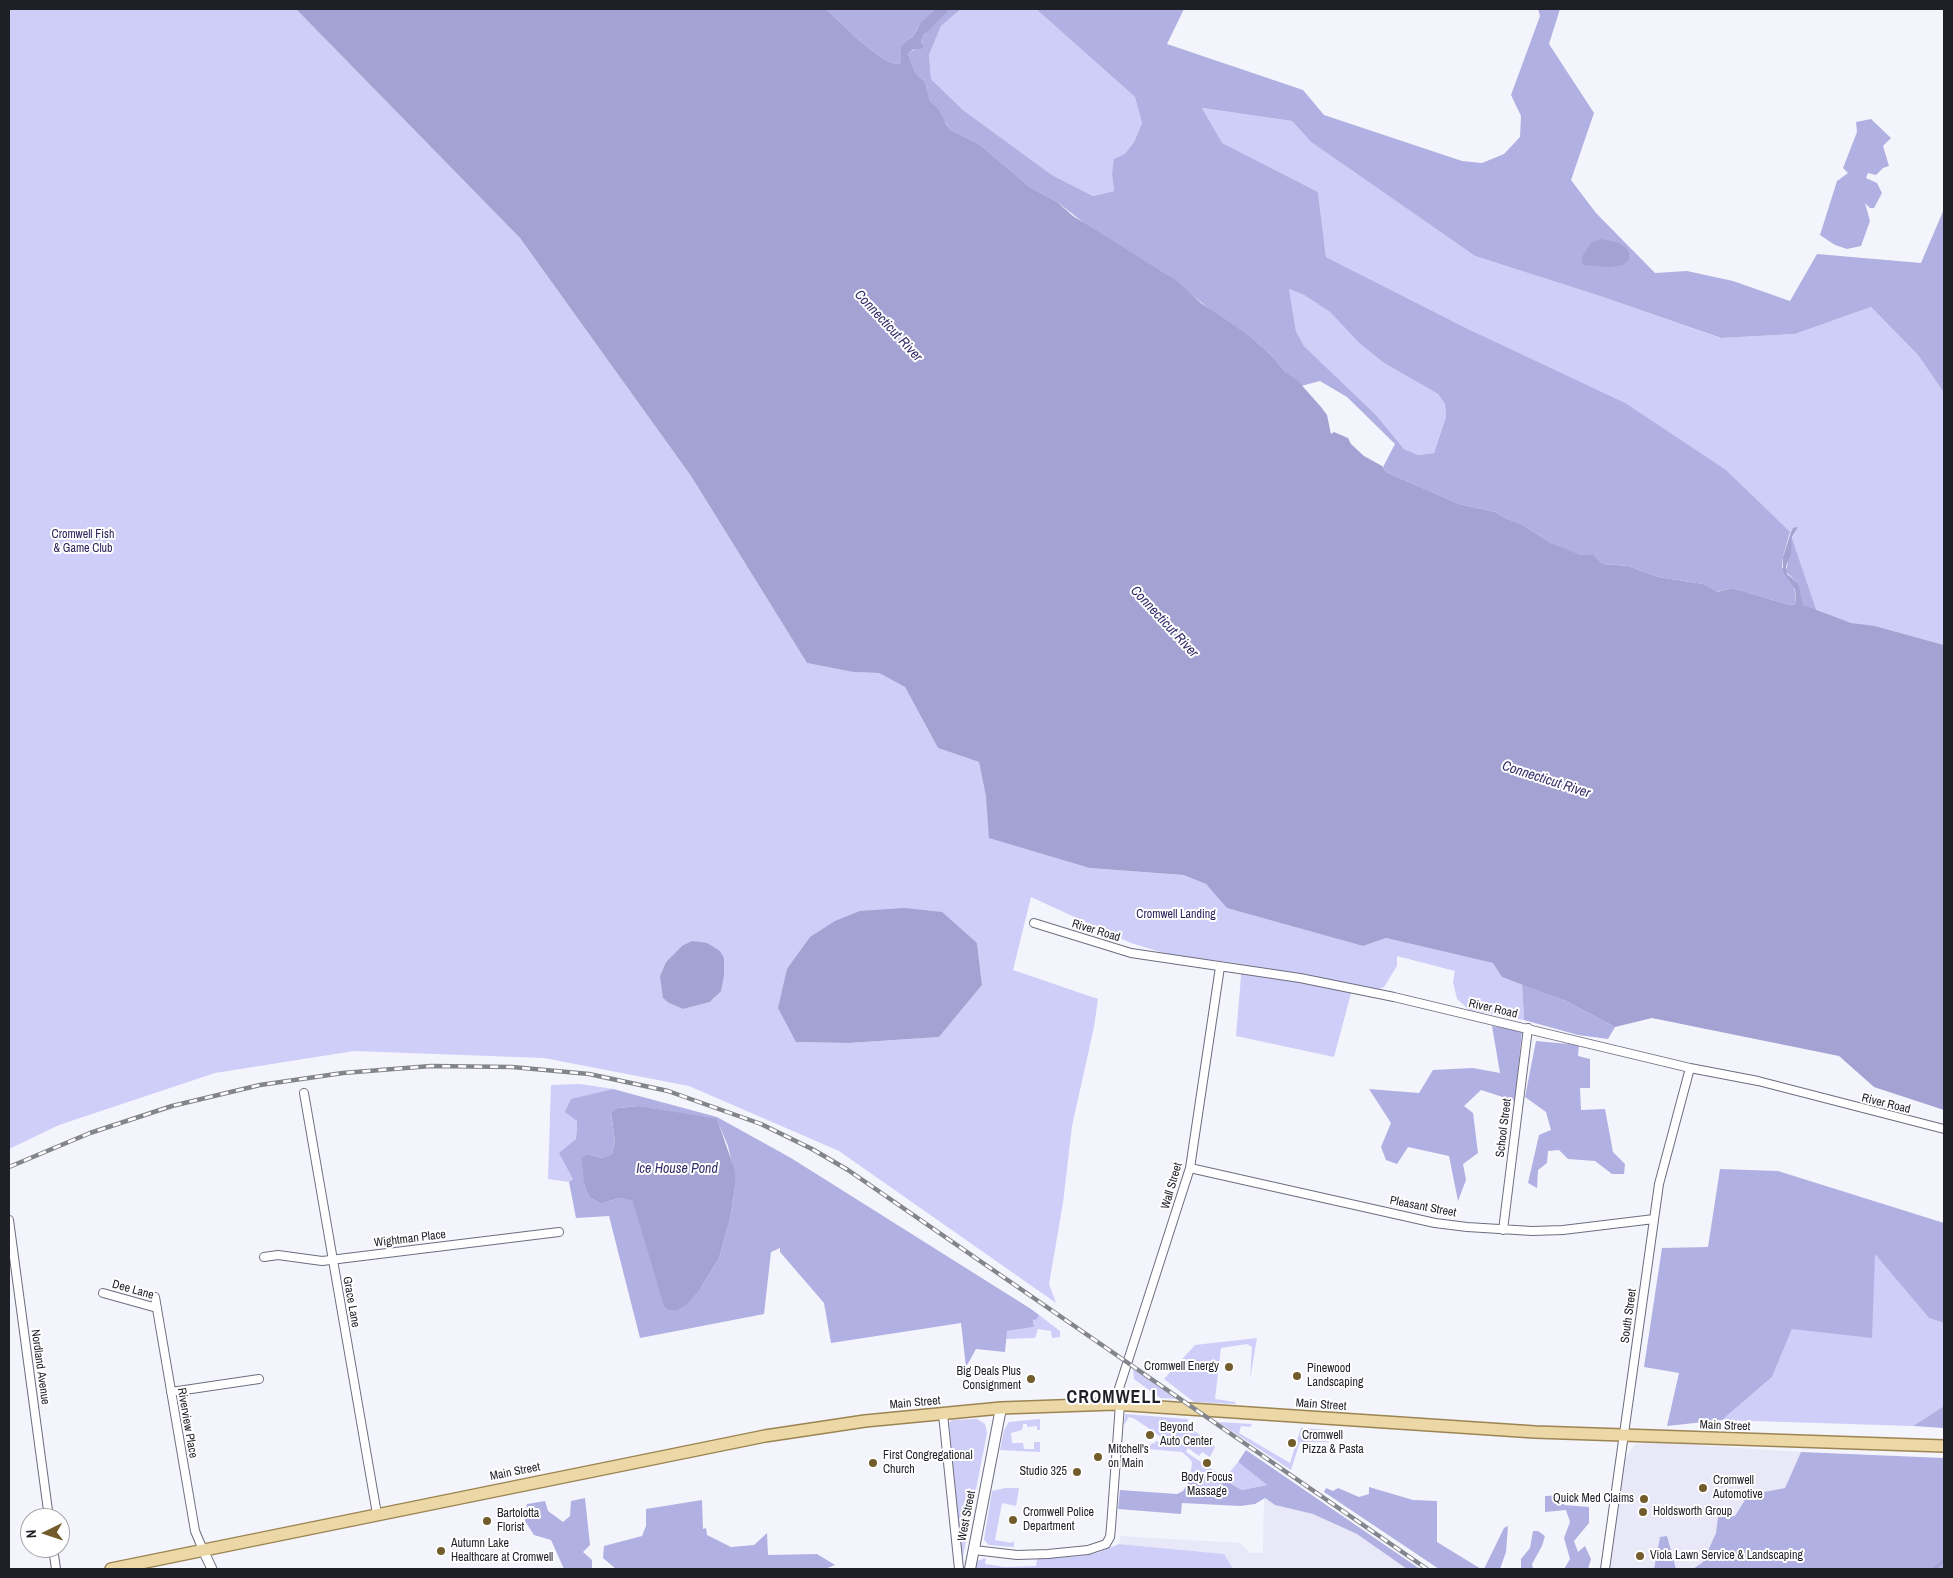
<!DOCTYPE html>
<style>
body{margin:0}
#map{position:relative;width:1953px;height:1578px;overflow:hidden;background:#f4f4fd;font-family:"Archivo Narrow",sans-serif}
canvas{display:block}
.frame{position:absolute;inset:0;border:10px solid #1f1f27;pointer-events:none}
.north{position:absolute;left:20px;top:1508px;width:50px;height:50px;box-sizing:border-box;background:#fff;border:1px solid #a5a5a9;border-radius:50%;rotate:266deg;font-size:14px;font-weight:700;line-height:20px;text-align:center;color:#1f1f27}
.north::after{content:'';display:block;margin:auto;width:18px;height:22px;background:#725c2c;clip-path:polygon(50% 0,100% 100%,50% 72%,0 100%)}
</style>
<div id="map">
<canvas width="1953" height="1578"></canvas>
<div class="frame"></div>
<div class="north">N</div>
</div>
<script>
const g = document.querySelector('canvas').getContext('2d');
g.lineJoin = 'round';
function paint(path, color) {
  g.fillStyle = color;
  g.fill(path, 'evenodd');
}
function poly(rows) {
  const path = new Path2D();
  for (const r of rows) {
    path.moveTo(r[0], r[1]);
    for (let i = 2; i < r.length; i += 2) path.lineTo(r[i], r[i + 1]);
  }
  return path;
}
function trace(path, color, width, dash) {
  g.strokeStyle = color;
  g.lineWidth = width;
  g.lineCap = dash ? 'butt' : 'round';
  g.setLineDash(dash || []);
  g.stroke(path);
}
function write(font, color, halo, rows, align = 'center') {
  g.font = font + ' "Archivo Narrow",sans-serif';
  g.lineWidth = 4;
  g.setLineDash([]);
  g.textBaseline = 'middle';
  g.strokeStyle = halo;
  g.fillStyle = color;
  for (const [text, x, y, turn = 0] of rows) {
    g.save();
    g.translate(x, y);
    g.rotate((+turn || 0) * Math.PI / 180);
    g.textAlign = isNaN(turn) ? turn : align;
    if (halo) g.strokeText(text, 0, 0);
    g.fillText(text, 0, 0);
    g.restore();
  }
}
paint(poly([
 [1649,1442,1801,1452,1785,1488,1748,1495,1735,1516,1718,1517,1716,1533,1703,1563,1693,1569,1676,1569,1667,1536,1660,1537,1654,1569,1609,1569,1618,1495,1626,1458,1634,1445],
 [1264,1498,1275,1505,1313,1514,1357,1534,1407,1569,1233,1569,1224,1554,1119,1544,1120,1536,1240,1543,1250,1553,1263,1553]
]), '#e8e8f9');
paint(poly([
 [9,9,296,9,520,238,691,476,807,663,853,672,879,673,905,687,938,748,979,762,986,797,1090,868,1182,875,1206,884,1228,908,1363,946,1386,938,1494,963,1502,977,1522,984,1524,1020,1469,1010,1457,999,1453,982,1455,971,1397,956,1397,966,1384,987,1376,990,1353,986,1334,1057,1236,1036,1242,964,1167,954,1131,943,1031,897,1013,970,1098,999,1094,1027,1072,1126,1063,1203,1049,1284,1056,1303,839,1151,689,1086,544,1058,354,1051,215,1073,59,1125,9,1149],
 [977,942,982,985,939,1037,849,1043,796,1042],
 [682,946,716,997,710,1002,683,1009,669,1003,660,976,666,962],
 [961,9,1036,9,1135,97,1142,123,1134,142,1112,174,1114,191,1093,196,1052,175,963,110,931,79,929,55,941,26],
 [1202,108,1292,121,1311,142,1475,256,1603,297,1720,338,1795,334,1871,307,1918,355,1944,393,1944,645,1875,626,1856,625,1817,612,1792,538,1797,529,1793,528,1790,534,1726,470,1472,331,1326,257,1318,192,1221,143],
 [1289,289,1304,295,1330,312,1359,343,1384,363,1438,394,1445,404,1446,417,1434,453,1418,455,1404,449,1376,415,1304,346,1296,331],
 [580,1084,613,1089,571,1100,577,1121,573,1179,569,1182,548,1179,551,1085],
 [1875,1253,1929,1318,1944,1323,1944,1406,1913,1426,1722,1420,1772,1377,1792,1329],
 [1039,1315,1060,1331,1060,1337,1052,1338,1051,1331,1038,1329,1035,1338,1005,1339,1007,1331,1034,1327,1033,1319,1037,1319],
 [1257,1338,1250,1379,1252,1347,1247,1344,1221,1348,1215,1399,1235,1402,1236,1404,1194,1402,1164,1379,1195,1345],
 [1133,1369,1179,1399,1160,1398,1134,1379],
 [1125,1414,1188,1419,1187,1425,1215,1447,1210,1457,1202,1452,1199,1456,1188,1448,1186,1452,1225,1478,1238,1462,1267,1485,1242,1490,1226,1481,1209,1491,1190,1480,1192,1462,1189,1458,1182,1452,1148,1449,1152,1443,1154,1444,1156,1441,1161,1443,1164,1439,1135,1419,1129,1417,1124,1425],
 [977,1419,985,1424,987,1433,962,1561,949,1423,952,1420],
 [1040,1419,1040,1430,1037,1430,1037,1426,1027,1427,1027,1424,1023,1424,1022,1430,1011,1433,1012,1443,1023,1443,1024,1449,1034,1449,1034,1442,1040,1442,1040,1452,1000,1450,1004,1430,1009,1422],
 [1218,1422,1252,1424,1250,1427,1241,1426,1239,1433,1290,1463,1301,1428,1329,1430,1328,1442,1300,1442,1291,1470],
 [1005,1488,1019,1488,1016,1506,1002,1503,995,1540,1011,1543,1014,1541,1014,1547,989,1545,984,1540,992,1491],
 [1119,1544,1224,1554,1233,1569,975,1569,977,1561,986,1558,985,1564,1005,1567,1036,1566,1037,1559,1081,1556,1097,1553]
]), '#cecef8');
paint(poly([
 [826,9,935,9,917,29,913,36,901,45,901,63,896,64,885,60,861,42],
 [950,9,961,9,941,26,929,55,931,79,963,110,1052,175,1093,196,1114,191,1112,174,1114,159,1125,154,1134,142,1142,123,1135,97,1036,9,1184,9,1167,44,1303,90,1324,115,1462,161,1482,163,1504,154,1520,137,1521,116,1511,95,1540,16,1538,9,1560,9,1549,44,1594,113,1571,180,1596,213,1655,273,1687,271,1733,281,1790,301,1817,254,1921,263,1944,209,1944,393,1918,355,1871,307,1795,334,1721,338,1603,297,1475,256,1311,142,1292,121,1202,108,1222,143,1318,192,1326,257,1472,331,1625,403,1726,470,1790,532,1783,557,1782,567,1794,585,1796,604,1789,605,1733,588,1716,592,1703,584,1658,577,1628,566,1603,564,1594,555,1581,555,1567,550,1551,543,1521,524,1505,518,1495,512,1459,504,1386,472,1383,467,1395,444,1347,397,1320,381,1301,386,1285,372,1273,357,1251,337,1219,317,1168,275,1089,227,1056,201,1031,188,979,144,951,130,941,117,938,108,930,101,925,82,915,72,908,54,922,44,921,40,930,27],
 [1289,289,1304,295,1330,312,1359,343,1384,363,1438,394,1445,404,1446,417,1434,453,1418,455,1404,449,1376,415,1304,346,1296,331],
 [1871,119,1891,138,1883,146,1889,166,1883,168,1876,175,1868,173,1866,178,1877,183,1882,193,1874,208,1870,208,1865,203,1870,221,1861,246,1847,249,1835,245,1820,235,1837,181,1848,173,1843,168,1857,132,1856,122],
 [1792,538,1817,612,1801,604,1798,583,1786,572],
 [1522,984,1566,1001,1615,1027,1608,1039,1578,1035,1524,1020],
 [1492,1026,1522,1031,1515,1101,1481,1090,1464,1106,1473,1113,1478,1153,1463,1164,1466,1180,1458,1201,1449,1156,1408,1147,1397,1164,1386,1160,1381,1147,1391,1123,1369,1089,1419,1093,1433,1070,1473,1068,1500,1073],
 [1536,1041,1579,1045,1578,1056,1590,1059,1590,1088,1580,1088,1581,1110,1605,1109,1613,1152,1625,1164,1624,1174,1612,1174,1595,1161,1568,1159,1559,1150,1548,1151,1547,1163,1538,1170,1537,1188,1528,1183,1539,1135,1551,1130,1546,1112,1525,1097],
 [613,1089,717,1117,791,1158,1031,1309,1039,1315,1037,1319,1033,1320,1034,1327,1007,1331,1005,1352,976,1349,966,1367,961,1323,831,1343,824,1303,780,1252,780,1248,771,1252,764,1314,640,1338,609,1216,576,1218,569,1182,573,1179,559,1153,576,1139,577,1121,565,1112,571,1099],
 [640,1106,717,1120,728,1146,736,1181,730,1219,719,1258,700,1289,658,1285,632,1199,619,1198,601,1204,589,1197,584,1184,588,1154,602,1158,612,1154,615,1141,611,1114,618,1108],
 [1720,1169,1778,1171,1944,1223,1944,1323,1929,1318,1875,1254,1872,1338,1792,1329,1772,1377,1722,1420,1667,1426,1679,1373,1644,1367,1662,1248,1708,1247],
 [1944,1406,1944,1428,1913,1426],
 [1246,1450,1420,1569,1407,1569,1357,1534,1313,1514,1275,1505,1265,1498,1255,1504,1240,1506,1182,1503,1181,1514,1118,1509,1120,1490,1177,1494,1183,1491,1190,1480,1209,1491,1226,1481,1242,1490,1267,1485,1238,1462],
 [1801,1452,1944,1458,1944,1569,1693,1569,1703,1562,1716,1533,1718,1517,1735,1516,1748,1495,1785,1488],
 [1369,1487,1413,1500,1437,1501,1437,1542,1481,1569,1439,1569,1324,1492,1326,1488,1333,1491,1338,1488,1359,1497,1369,1494],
 [1564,1495,1564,1505,1589,1507,1589,1523,1574,1541,1578,1552,1585,1546,1591,1559,1588,1569,1564,1569,1570,1559,1564,1538,1570,1522,1566,1510,1545,1512,1545,1496],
 [585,1498,590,1545,583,1552,592,1560,592,1569,564,1569,551,1540,534,1535,525,1521,527,1504,545,1501,548,1511,563,1522,570,1516,571,1501],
 [702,1500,703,1529,706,1528,707,1535,731,1547,754,1545,767,1533,768,1555,817,1554,835,1565,825,1569,616,1569,603,1558,604,1546,642,1536,646,1526,646,1509],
 [1508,1526,1506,1552,1500,1569,1484,1569,1504,1528],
 [1533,1531,1538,1531,1545,1536,1542,1546,1532,1564,1533,1569,1521,1569,1521,1559,1530,1548],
 [1667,1536,1676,1569,1654,1569,1660,1537]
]), '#b1b0e2');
paint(poly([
 [296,9,826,9,861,42,885,60,896,64,901,63,901,45,913,36,921,23,935,9,950,9,924,35,921,41,923,47,921,49,914,49,908,54,915,72,925,82,930,101,938,108,946,124,951,130,979,144,1031,188,1056,201,1073,216,1176,280,1201,303,1251,337,1273,357,1285,372,1298,381,1321,407,1327,415,1331,434,1334,432,1348,438,1351,444,1364,456,1382,466,1386,472,1459,504,1495,512,1505,518,1521,524,1551,543,1581,555,1594,555,1603,564,1628,566,1658,577,1703,584,1717,592,1733,588,1789,605,1796,604,1795,589,1783,572,1783,557,1791,532,1793,528,1798,527,1792,537,1791,554,1786,566,1787,574,1798,583,1803,605,1851,623,1875,626,1944,645,1944,1110,1874,1087,1839,1056,1652,1018,1615,1027,1566,1001,1502,977,1493,963,1386,938,1363,946,1227,908,1206,884,1183,875,1090,868,989,838,986,797,979,762,938,748,905,687,879,673,853,672,807,663,691,476,520,238],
 [1602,239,1619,243,1625,247,1629,251,1629,260,1623,265,1610,267,1584,265,1582,262,1583,255,1592,242],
 [904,908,942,912,977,943,982,985,939,1037,849,1043,796,1042,778,1008,787,969,810,937,835,921,860,911],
 [692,941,707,943,720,951,724,958,724,975,721,991,710,1002,683,1009,669,1003,663,998,660,976,666,962,682,946],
 [640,1106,717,1119,734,1168,736,1181,730,1219,719,1258,700,1289,686,1305,677,1310,669,1310,664,1306,632,1200,619,1198,601,1204,589,1197,584,1184,582,1158,588,1154,602,1158,612,1154,615,1141,611,1113,618,1108]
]), '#a3a2d3');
trace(poly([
 [1934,1569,1944,1560]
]), '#a3a2d3', 2.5);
const minor = poly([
 [1034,923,1131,953,1300,978,1394,997,1690,1068,1758,1081,1944,1129],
 [304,1093,377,1514],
 [1190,1168,1435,1223,1467,1227,1532,1231,1563,1230,1654,1219],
 [9,1220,49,1518],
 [1503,1230,1528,1028],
 [264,1257,278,1255,322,1261,559,1232],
 [103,1293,157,1308],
 [155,1297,195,1531,203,1550],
 [171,1392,259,1379],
 [1114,1404,1190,1168,1220,967],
 [943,1414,959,1569],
 [53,1548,56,1569],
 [974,1550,1017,1555,1048,1554,1088,1550,1106,1544,1110,1537,1111,1527,1120,1404],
 [1605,1569,1659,1184,1690,1068]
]);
const tertiary = poly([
 [203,1550,212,1569]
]);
const secondary = poly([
 [970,1569,1001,1408]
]);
const primary = poly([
 [111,1569,765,1436,865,1421,1001,1408,1114,1404,1535,1432,1944,1446]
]);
trace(minor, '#6d6d80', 10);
trace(tertiary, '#6d6d80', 11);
trace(secondary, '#6d6d80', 12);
trace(primary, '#9c8553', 14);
trace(minor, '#fff', 8);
trace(tertiary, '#fff', 9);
trace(secondary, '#fff', 10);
trace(primary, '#ecd7a6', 11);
const rail = poly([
 [9,1167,90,1133,172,1106,260,1085,343,1073,431,1066,512,1067,589,1074,668,1091,761,1124,812,1149,848,1170,1427,1569]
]);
trace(rail, '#84848c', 4.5);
trace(rail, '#fff', 2.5, [8]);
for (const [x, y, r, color] of [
 [1229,1367,5,"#725c2c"],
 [1297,1376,5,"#725c2c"],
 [1031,1379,5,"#725c2c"],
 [1150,1435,5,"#725c2c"],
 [1292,1443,5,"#725c2c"],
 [1098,1457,5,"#725c2c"],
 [873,1463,5,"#725c2c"],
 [1207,1463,5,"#725c2c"],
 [1077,1472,5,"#725c2c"],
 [1703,1488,5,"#725c2c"],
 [1644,1499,5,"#725c2c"],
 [1643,1512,5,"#725c2c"],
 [1013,1520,5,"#725c2c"],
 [487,1521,5,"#725c2c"],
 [441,1551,5,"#725c2c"],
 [1640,1556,5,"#725c2c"]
]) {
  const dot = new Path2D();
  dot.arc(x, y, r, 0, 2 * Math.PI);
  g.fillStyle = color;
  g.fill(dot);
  trace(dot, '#fff', 2);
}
write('12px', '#271e59', '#fff', [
 ["Cromwell Fish",83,535],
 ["& Game Club",83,549],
 ["Cromwell Landing",1176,915]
]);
write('12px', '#1f1f27', '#fff', [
 ["River Road",1096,931,17],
 ["River Road",1493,1009,13],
 ["River Road",1886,1104,14],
 ["School Street",1504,1128,-83],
 ["Wall Street",1172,1186,-74],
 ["Pleasant Street",1423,1207,11],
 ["Wightman Place",410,1239,-7],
 ["Dee Lane",133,1290,16],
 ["Grace Lane",351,1302,80],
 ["South Street",1629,1316,-82],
 ["Nordland Avenue",40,1367,82],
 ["Main Street",915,1403,-5],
 ["Main Street",1321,1405,4],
 ["Riverview Place",187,1423,80],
 ["Main Street",1725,1426,2],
 ["Main Street",515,1472,-11],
 ["West Street",967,1516,-79]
]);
write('12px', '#1f1f27', '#fff', [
 ["Cromwell Energy",1219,1367,"right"],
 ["Pinewood",1307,1369],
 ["Landscaping",1307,1383],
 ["Big Deals Plus",1021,1372,"right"],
 ["Consignment",1021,1386,"right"],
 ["Beyond",1160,1428],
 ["Auto Center",1160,1442],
 ["Cromwell",1302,1436],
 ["Pizza & Pasta",1302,1450],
 ["Mitchell's",1108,1450],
 ["on Main",1108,1464],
 ["First Congregational",883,1456],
 ["Church",883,1470],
 ["Studio 325",1067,1472,"right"],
 ["Body Focus",1207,1478,"center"],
 ["Massage",1207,1492,"center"],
 ["Cromwell",1713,1481],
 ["Automotive",1713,1495],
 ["Quick Med Claims",1634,1499,"right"],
 ["Holdsworth Group",1653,1512],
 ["Cromwell Police",1023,1513],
 ["Department",1023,1527],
 ["Bartolotta",497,1514],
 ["Florist",497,1528],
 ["Autumn Lake",451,1544],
 ["Healthcare at Cromwell",451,1558],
 ["Viola Lawn Service & Landscaping",1650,1556]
], 'left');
write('italic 14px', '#362e6b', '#fff', [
 ["Connecticut River",888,326,47],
 ["Connecticut River",1164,622,47],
 ["Connecticut River",1546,780,18],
 ["Ice House Pond",677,1169]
]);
g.letterSpacing = '1px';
write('bold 18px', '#1f1f27', '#fff', [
 ["CROMWELL",1114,1398]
]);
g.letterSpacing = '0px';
</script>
